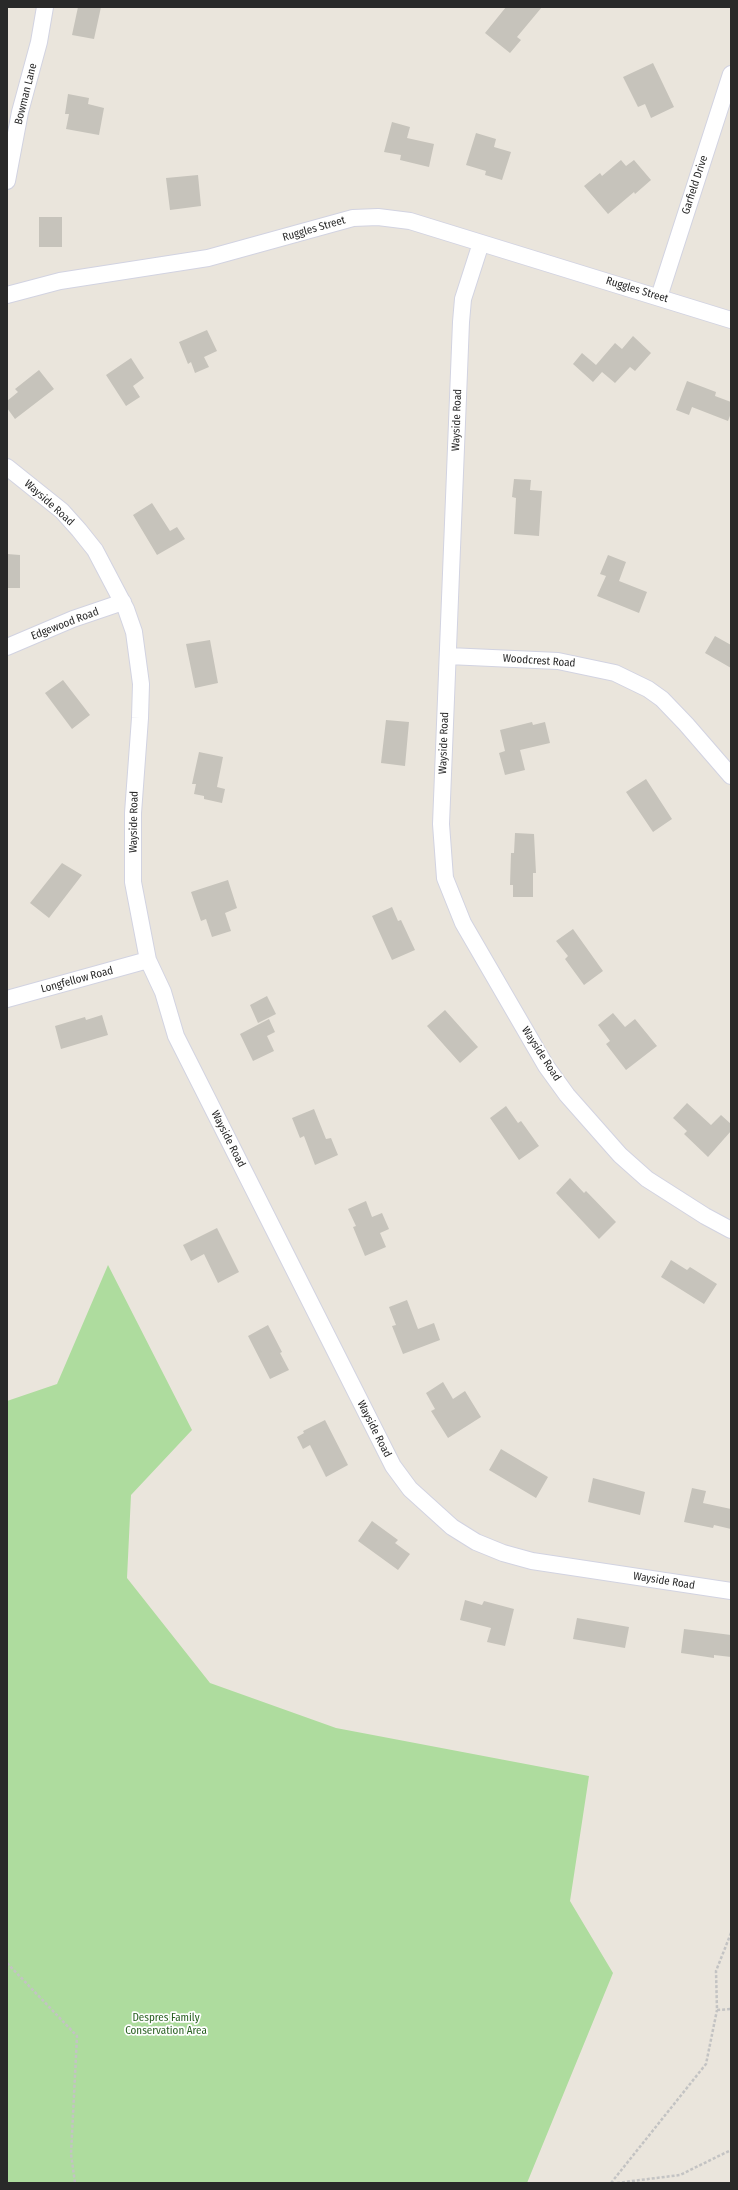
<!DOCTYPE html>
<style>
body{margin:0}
#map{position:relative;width:738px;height:2190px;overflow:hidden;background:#eae5dc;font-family:"Fira Sans Condensed",sans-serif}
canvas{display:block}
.frame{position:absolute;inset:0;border:8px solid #292929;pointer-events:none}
</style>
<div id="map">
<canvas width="738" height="2190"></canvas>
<div class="frame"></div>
</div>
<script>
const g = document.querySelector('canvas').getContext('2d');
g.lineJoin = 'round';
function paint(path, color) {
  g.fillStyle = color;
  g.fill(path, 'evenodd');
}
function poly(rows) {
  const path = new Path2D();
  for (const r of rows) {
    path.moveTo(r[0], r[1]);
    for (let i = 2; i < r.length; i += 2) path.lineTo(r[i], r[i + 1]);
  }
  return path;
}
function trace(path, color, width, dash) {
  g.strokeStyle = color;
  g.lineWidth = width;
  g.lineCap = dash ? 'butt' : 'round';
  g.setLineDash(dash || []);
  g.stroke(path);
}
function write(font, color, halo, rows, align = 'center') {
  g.font = font + ' "Fira Sans Condensed",sans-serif';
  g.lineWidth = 3.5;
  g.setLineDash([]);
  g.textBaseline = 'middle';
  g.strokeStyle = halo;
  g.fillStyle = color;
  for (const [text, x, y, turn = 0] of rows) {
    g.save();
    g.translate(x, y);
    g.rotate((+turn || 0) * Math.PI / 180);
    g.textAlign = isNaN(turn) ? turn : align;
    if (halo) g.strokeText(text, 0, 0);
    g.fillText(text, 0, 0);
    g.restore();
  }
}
paint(poly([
 [108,1265,192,1430,131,1495,127,1578,210,1683,336,1728,589,1776,570,1901,613,1973,527,2183,7,2183,7,1401,57,1384]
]), '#aedc9e');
paint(poly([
 [78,7,101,7,94,39,72,35],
 [506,7,542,7,517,37,521,40,510,53,485,33],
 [653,63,674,107,651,118,645,104,638,107,623,77],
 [68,94,89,98,88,104,104,108,99,135,66,129,69,114,65,114],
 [392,122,410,127,407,138,434,144,429,167,400,160,401,155,384,152],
 [476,133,496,139,494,147,511,152,502,180,485,175,486,171,466,165],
 [621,160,626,166,634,160,651,180,635,194,634,192,608,214,584,186,600,173,602,176],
 [198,175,201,206,170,210,166,178],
 [39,217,62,217,62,247,39,247],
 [207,330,217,351,204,357,209,367,195,373,191,362,188,364,179,342],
 [633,336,651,353,635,371,630,367,615,383,602,372,593,382,573,364,582,353,596,365,615,343,622,349],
 [131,358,144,378,133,386,140,397,126,406,106,375],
 [39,370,54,389,15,419,7,408,7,401,18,392,15,389],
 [687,381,716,392,715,396,731,402,731,413,728,421,692,407,689,415,676,410],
 [514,479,531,480,530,490,542,491,539,536,514,534,516,498,512,497],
 [152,503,170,531,177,527,185,539,157,555,133,515],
 [7,554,20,555,20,588,7,588],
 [608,555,626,562,619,581,647,592,639,613,597,596,606,576,600,574],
 [715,636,731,645,731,668,705,653],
 [210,640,218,683,195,688,186,644],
 [63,680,90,715,72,729,45,693],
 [386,720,409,722,405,766,381,763],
 [532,722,533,725,545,722,550,743,520,750,525,770,505,775,499,753,505,751,500,730],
 [199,752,223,757,217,787,225,789,222,803,204,799,204,796,194,794,196,784,192,784],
 [646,779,672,819,653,832,626,792],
 [515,833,534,834,536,873,533,873,533,897,513,897,513,885,510,885,511,853,514,853],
 [62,863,82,875,49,918,30,903],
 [228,880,237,908,225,913,231,931,212,937,206,919,201,921,191,892],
 [392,907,398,921,401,920,415,950,392,960,372,916],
 [573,929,603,971,584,985,565,959,568,956,556,941],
 [267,996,276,1014,258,1023,250,1005],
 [445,1010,478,1047,460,1063,427,1026],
 [613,1013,625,1027,635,1019,657,1046,626,1070,606,1044,610,1041,598,1025],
 [102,1015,108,1035,61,1049,55,1026,85,1017,86,1020],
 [269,1019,275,1032,267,1036,274,1051,253,1061,240,1034],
 [687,1103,711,1125,721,1115,731,1124,731,1131,708,1157,684,1134,687,1131,673,1118],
 [506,1106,518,1123,521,1121,539,1146,519,1160,490,1118],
 [314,1109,326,1139,331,1138,338,1155,315,1165,304,1136,300,1138,292,1118],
 [570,1178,584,1193,586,1191,616,1222,599,1239,556,1193],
 [366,1201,372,1217,382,1213,389,1229,380,1233,386,1247,365,1256,353,1227,356,1226,348,1209],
 [217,1228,239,1272,218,1283,204,1254,191,1261,183,1245],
 [671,1260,687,1270,690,1267,717,1284,704,1304,661,1277],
 [407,1300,418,1329,434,1323,440,1340,403,1354,392,1326,396,1325,389,1307],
 [268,1325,282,1352,280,1353,289,1370,270,1379,248,1336],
 [443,1382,453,1399,465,1391,481,1417,448,1438,431,1411,435,1409,426,1393],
 [325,1420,348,1465,326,1477,310,1445,303,1449,297,1437,304,1433,303,1431],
 [501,1449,548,1477,536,1498,489,1470],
 [593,1478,645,1492,640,1515,588,1502],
 [692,1488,706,1491,703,1503,731,1509,731,1529,714,1525,713,1528,684,1522],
 [372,1521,398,1540,395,1543,410,1554,398,1570,358,1541],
 [465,1600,482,1605,484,1601,514,1609,505,1646,487,1642,491,1628,460,1620],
 [577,1618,629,1627,625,1648,573,1639],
 [684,1629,731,1635,731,1657,714,1655,714,1658,681,1653]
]), '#c6c3bb');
const minor = poly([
 [7,181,20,112,39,42,45,7],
 [481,243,463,299,461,322,441,824,445,878,463,923,546,1066,567,1095,620,1155,647,1179,705,1216,731,1230],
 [7,295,60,281,208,258,353,218,378,217,410,221,731,320],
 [659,297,731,74],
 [7,467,62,511,79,530,95,550,126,609,134,632,141,684,140,718,133,813,133,882,148,960,163,992,176,1036,393,1466,410,1489,452,1527,476,1542,503,1553,532,1561,731,1591],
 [7,647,73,619,123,602],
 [448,656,558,661,615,673,648,689,662,699,686,724,731,776],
 [7,999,148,960]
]);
trace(minor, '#d2d3e1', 18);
trace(poly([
 [731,1933,716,1971,717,2010,731,2009],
 [7,1963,77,2036,71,2154,75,2183],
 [611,2183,706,2064,717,2010],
 [617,2183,680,2175,731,2150]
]), '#c3c3c3', 2.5, [3, 2]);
trace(minor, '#fff', 16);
write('11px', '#292929', '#fff', [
 ["Bowman Lane",26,94,-76],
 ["Garfield Drive",695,185,-72],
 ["Ruggles Street",314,229,-16],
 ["Ruggles Street",637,290,17],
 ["Wayside Road",457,420,-88],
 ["Wayside Road",49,503,42],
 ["Edgewood Road",65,624,-21],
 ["Woodcrest Road",539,661,4],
 ["Wayside Road",444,743,-88],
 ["Wayside Road",134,822,-89],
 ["Longfellow Road",77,980,-15],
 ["Wayside Road",541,1054,57],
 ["Wayside Road",228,1139,63],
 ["Wayside Road",374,1429,63],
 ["Wayside Road",664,1581,9]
]);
write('11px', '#285f20', '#fff', [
 ["Despres Family",166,2018],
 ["Conservation Area",166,2031]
]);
</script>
